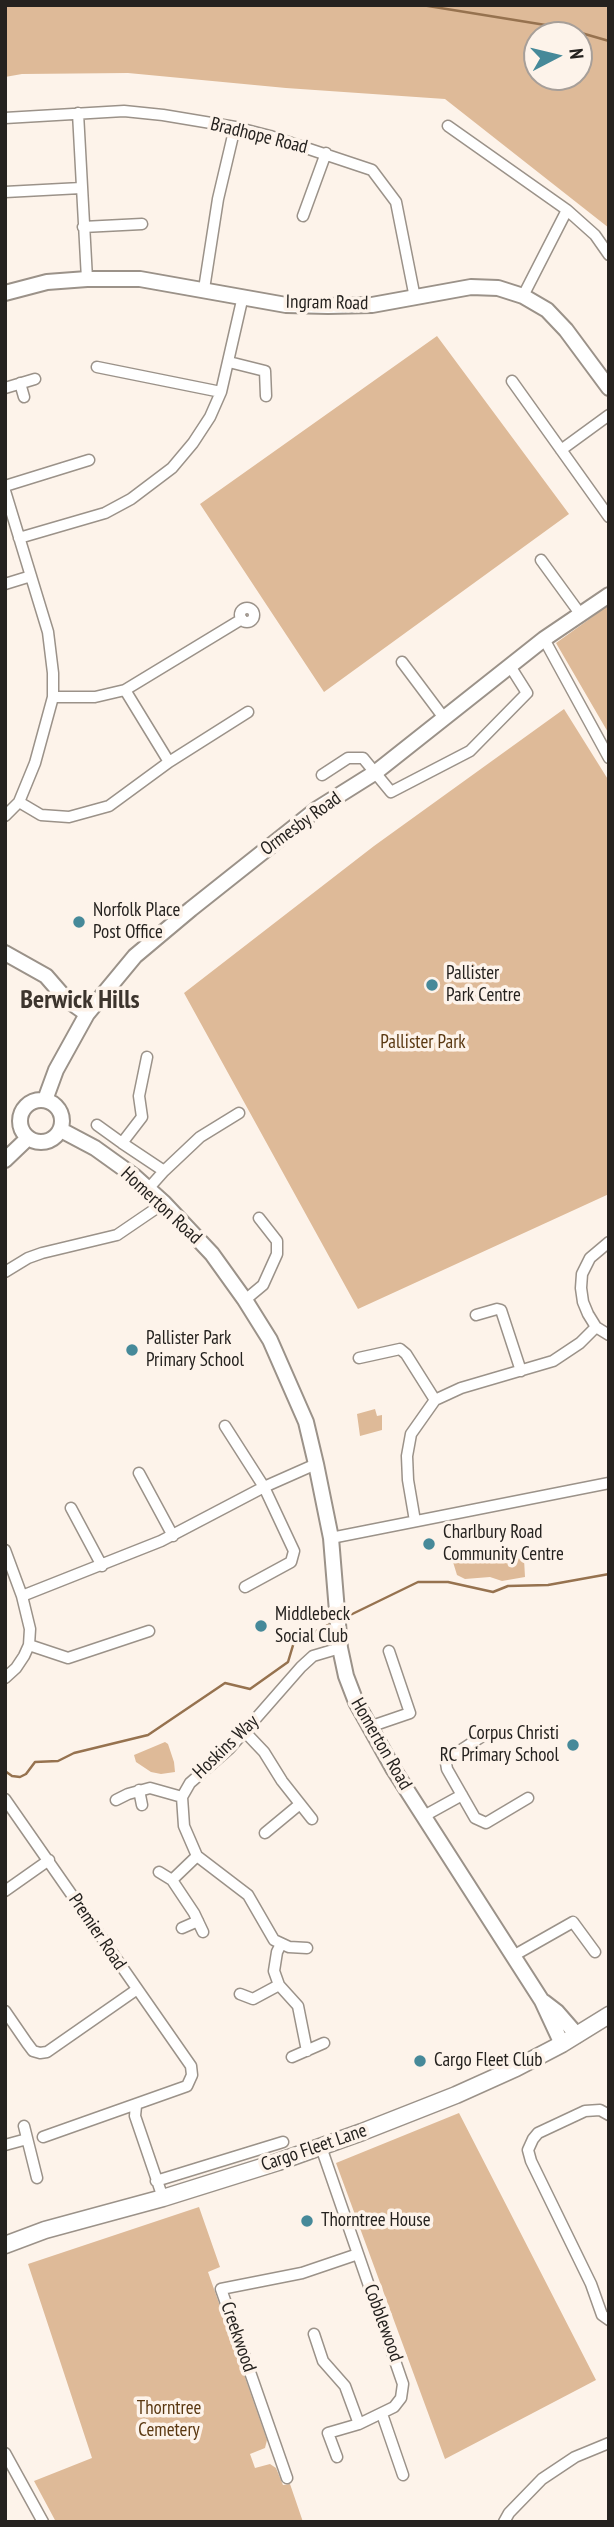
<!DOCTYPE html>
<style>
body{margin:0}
#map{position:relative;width:614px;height:2527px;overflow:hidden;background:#fdf3ea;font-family:"PT Sans Narrow",sans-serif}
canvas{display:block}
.frame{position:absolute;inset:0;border:7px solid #25221f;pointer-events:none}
.north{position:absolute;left:523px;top:21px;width:70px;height:70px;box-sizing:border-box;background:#fdf3ea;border:2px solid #a79f99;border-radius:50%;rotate:83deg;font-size:19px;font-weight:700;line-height:28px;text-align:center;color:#25221f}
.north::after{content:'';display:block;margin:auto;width:24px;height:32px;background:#468999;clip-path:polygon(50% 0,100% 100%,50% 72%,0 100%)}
</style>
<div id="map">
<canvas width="614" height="2527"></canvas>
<div class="frame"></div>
<div class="north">N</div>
</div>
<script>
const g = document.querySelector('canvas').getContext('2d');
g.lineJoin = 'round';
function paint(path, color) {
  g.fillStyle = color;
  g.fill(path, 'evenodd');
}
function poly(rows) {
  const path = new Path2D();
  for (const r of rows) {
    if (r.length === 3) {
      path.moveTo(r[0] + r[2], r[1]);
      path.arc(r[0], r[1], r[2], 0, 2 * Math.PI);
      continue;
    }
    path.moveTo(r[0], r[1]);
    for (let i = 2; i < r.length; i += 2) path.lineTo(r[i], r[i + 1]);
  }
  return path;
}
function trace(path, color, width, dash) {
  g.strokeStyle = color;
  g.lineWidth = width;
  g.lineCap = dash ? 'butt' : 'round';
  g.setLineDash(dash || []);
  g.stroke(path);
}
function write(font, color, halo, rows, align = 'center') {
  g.font = font + ' "PT Sans Narrow",sans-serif';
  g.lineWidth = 7;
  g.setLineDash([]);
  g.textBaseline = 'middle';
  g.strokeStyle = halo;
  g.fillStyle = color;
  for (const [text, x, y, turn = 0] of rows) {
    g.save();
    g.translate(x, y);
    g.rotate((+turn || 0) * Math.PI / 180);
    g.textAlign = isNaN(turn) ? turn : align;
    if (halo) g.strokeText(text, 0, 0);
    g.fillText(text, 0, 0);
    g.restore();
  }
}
paint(poly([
 [5,5,609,5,609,228,445,99,286,88,128,73,22,74,5,77],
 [537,35,579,35,579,77,537,77],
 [437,336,569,514,324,692,200,504],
 [609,605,609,734,556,643],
 [564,709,609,781,609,1194,358,1309,184,993,374,846],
 [375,1409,377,1416,382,1415,382,1430,360,1436,357,1414],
 [486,1555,524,1559,525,1577,502,1581,490,1577,465,1579,457,1575,453,1562,458,1559],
 [165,1742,168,1744,174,1762,175,1772,161,1774,151,1772,136,1762,134,1755],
 [459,2113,596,2380,445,2459,336,2163],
 [199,2207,220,2267,208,2272,267,2440,265,2448,250,2454,255,2468,270,2464,276,2468,283,2485,290,2484,303,2522,56,2522,34,2481,92,2458,28,2264]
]), '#deba98');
trace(poly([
 [422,5,564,28,609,41],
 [342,1619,418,1582,448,1582,493,1592,508,1586,548,1585,609,1574],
 [5,1771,12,1776,20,1777,26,1774,35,1762,58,1761,74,1753,148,1735,225,1683,250,1689,288,1662,294,1642,332,1623]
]), '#96724f', 2.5);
const street = poly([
 [78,113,87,279],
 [5,118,124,111,163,115,235,127,270,136,372,170,396,202,415,298],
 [448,126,567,210,595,235,609,255],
 [5,192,81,188],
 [303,216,326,153],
 [83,227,142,224],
 [204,289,218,199,235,127],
 [523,296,567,210],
 [229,362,265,371,266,396],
 [97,367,221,392],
 [512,381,609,517],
 [20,383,24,397],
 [5,388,35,379],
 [561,450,609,415],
 [5,486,89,460],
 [5,491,48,632,53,673,53,697,35,763,19,802,5,816],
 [19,538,105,513,131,499,172,468,193,443,210,417,221,392,243,296],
 [541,560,581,615],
 [5,584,31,576],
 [247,615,7],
 [544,639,609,758],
 [402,662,444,718],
 [125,690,169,762],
 [53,697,95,697,125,690,242,619],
 [322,775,348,758,363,758,391,792,470,751,527,693,510,666],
 [19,802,41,815,69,817,109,806,169,762,248,712],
 [147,1057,139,1096,142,1117,122,1143,164,1171],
 [97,1125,122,1143],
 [148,1189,164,1171,200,1137,239,1113],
 [609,1242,590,1258,582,1274,581,1288,583,1302,588,1314,596,1327,609,1335],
 [5,1272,28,1258,42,1253,117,1235,164,1203],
 [245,1300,263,1285,277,1254,277,1241,259,1218],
 [476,1315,497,1309,501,1310,521,1371],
 [359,1358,400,1349,406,1354,435,1400],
 [225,1426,264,1487,294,1551,291,1562,245,1587],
 [139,1473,173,1536],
 [71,1508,102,1566],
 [415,1521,408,1480,407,1456,411,1434,435,1400,461,1388,553,1361,580,1343,596,1327],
 [331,1538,609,1483],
 [5,1550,22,1596,30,1629,29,1645,24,1656,16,1668,5,1678],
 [22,1596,161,1541,264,1487,316,1464],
 [29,1645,68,1658,149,1631],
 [369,1727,410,1713,389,1651],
 [245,1732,264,1752,282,1781,312,1819],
 [484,1735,449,1758,446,1763,447,1769,475,1818,486,1823,528,1798],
 [139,1790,142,1805],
 [5,1799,191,2066,192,2075,187,2086,43,2137],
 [116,1800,128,1794,150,1788,182,1797],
 [424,1816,462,1795],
 [265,1833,300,1804],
 [197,1856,172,1880,194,1913,203,1932],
 [159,1872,172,1880],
 [5,1891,49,1860],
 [182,1928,198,1921],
 [281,1944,277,1952,274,1971,279,1985,298,2006,307,2051],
 [307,1948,289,1947,274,1940,248,1895,197,1856,184,1826,182,1797,190,1783,230,1748,301,1667,313,1656,340,1648],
 [513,1956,573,1922,595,1952],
 [240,1994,253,1999,279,1985],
 [5,2011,27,2043,33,2051,40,2053,47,2052,136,1990],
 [292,2057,324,2043],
 [136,2106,135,2116,163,2198],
 [609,2115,600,2110,585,2111,538,2133,533,2139,528,2150,531,2161,591,2284,602,2315,609,2320],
 [24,2126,37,2178],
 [5,2145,27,2139],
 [321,2147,403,2384,401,2398,394,2407,359,2424,328,2433,337,2457],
 [156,2181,283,2142],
 [314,2334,323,2361,345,2386,359,2424],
 [382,2414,403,2475],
 [5,2453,43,2522],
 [287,2478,221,2289,302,2273,358,2254],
 [504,2522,509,2513,542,2479,575,2457,609,2443]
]);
const secondary = poly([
 [5,293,47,282,87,279,140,279,286,305,328,306,372,305,471,287,498,288,523,296,547,310,566,330,609,388],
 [5,953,46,976,66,999,87,1014],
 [41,1121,21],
 [45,1100,56,1070,87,1014,135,956,191,909,317,809,376,772,544,639,609,595],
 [61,1130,95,1148,134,1176,164,1203,212,1254,245,1300,270,1340,306,1422,316,1464,331,1538,340,1648,346,1676,356,1702,394,1770,542,2001,562,2044],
 [5,1160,28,1138],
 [544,2002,557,2012,577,2035]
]);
const primary = poly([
 [5,2245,45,2230,163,2198,278,2162,362,2132,456,2095,516,2068,562,2044,609,2015]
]);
trace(street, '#9b9289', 13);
trace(secondary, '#9b9289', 18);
trace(primary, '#9b9289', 19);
trace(street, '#fff', 10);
trace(secondary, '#fff', 14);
trace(primary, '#fff', 16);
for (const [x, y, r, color] of [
 [79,922,7,"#468999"],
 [432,985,7,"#468999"],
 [132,1350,7,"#468999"],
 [429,1544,7,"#468999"],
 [261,1626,7,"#468999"],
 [573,1745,7,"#468999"],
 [420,2061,7,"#468999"],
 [307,2221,7,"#468999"]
]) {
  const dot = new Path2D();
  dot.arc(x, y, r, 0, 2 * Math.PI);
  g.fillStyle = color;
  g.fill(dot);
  trace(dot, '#fdf3ea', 2.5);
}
write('19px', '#25221f', '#fdf3ea', [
 ["Bradhope Road",259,136,14],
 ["Ingram Road",327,303,1],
 ["Ormesby Road",301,824,-36],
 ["Homerton Road",161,1206,43],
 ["Homerton Road",381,1744,60],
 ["Hoskins Way",226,1747,-44],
 ["Premier Road",97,1932,56],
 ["Cargo Fleet Lane",314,2148,-19],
 ["Cobblewood",383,2323,70],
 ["Creekwood",238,2337,71]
]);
write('19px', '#25221f', '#fdf3ea', [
 ["Norfolk Place",93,911],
 ["Post Office",93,933],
 ["Pallister",446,974],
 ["Park Centre",446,996],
 ["Pallister Park",146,1339],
 ["Primary School",146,1361],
 ["Charlbury Road",443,1533],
 ["Community Centre",443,1555],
 ["Middlebeck",275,1615],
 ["Social Club",275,1637],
 ["Corpus Christi",559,1734,"right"],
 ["RC Primary School",559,1756,"right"],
 ["Cargo Fleet Club",434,2061],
 ["Thorntree House",321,2221]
], 'left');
write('19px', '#5a3811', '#fdf3ea', [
 ["Pallister Park",423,1043],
 ["Thorntree",169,2409],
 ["Cemetery",169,2431]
]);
write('bold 26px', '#3c342d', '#fdf3ea', [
 ["Berwick Hills",80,1001]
]);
</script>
